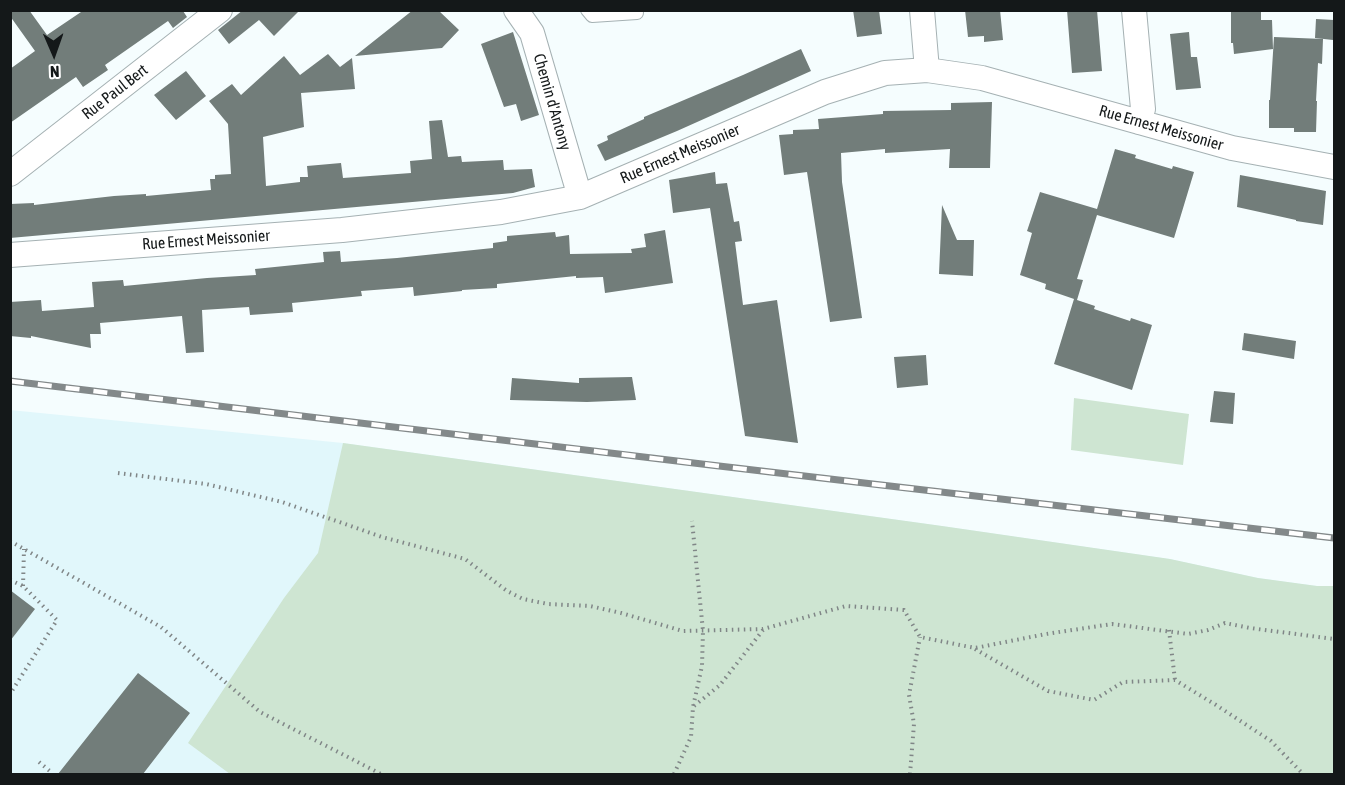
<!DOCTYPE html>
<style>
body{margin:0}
#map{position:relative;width:1345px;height:785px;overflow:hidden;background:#f5fdfe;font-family:"Asap Condensed",sans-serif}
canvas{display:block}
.frame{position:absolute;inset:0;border:12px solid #141819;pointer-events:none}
.north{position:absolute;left:24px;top:24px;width:60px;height:60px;-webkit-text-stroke:4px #fff;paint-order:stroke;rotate:178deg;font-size:16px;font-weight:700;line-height:24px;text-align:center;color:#141819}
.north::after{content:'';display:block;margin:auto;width:21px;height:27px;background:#141819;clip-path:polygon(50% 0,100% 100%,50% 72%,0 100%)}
</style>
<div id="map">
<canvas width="1345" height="785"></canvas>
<div class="frame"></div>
<div class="north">N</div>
</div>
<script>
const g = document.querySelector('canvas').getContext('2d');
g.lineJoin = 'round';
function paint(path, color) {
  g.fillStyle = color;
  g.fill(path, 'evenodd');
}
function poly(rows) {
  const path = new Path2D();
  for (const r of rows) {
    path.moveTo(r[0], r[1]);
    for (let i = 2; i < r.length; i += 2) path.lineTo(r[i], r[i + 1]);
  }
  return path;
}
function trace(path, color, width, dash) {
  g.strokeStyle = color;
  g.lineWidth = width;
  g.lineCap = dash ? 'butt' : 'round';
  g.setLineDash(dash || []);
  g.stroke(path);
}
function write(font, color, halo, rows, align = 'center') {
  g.font = font + ' "Asap Condensed",sans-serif';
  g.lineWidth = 4.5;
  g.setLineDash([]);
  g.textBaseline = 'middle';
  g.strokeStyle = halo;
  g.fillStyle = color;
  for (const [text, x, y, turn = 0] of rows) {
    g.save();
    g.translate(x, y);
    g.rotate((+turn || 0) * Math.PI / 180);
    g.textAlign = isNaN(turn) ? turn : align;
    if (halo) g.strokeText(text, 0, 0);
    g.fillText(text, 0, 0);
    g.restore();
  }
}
paint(poly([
 [10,410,343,443,942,526,1170,559,1258,578,1317,586,1334,586,1334,774,11,774]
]), '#e1f7fb');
paint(poly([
 [1074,398,1189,414,1183,465,1071,450],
 [343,443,942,526,1170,559,1258,578,1317,586,1334,586,1334,774,230,774,188,743,284,598,318,553]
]), '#cee5d2');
paint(poly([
 [10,10,29,10,47,35,84,10,184,10,183,11,187,17,173,28,168,21,105,65,108,70,83,87,76,77,10,123,10,69,35,51,10,16],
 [243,10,300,10,274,36,259,20,229,44,218,30],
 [413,10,438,10,459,30,442,48,355,56],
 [853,10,879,10,882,34,857,37],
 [965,10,1000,10,1003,40,984,42,984,36,968,37],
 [1067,10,1097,10,1102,71,1072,73],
 [1231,10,1261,10,1261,20,1272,20,1273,49,1234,54,1233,43,1231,43],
 [1316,19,1334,20,1333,40,1315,38],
 [513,32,539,115,521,121,516,104,504,107,481,44],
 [1189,32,1191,57,1197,57,1201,88,1176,90,1170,34],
 [1274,37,1323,39,1322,64,1318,63,1316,101,1317,101,1316,132,1294,132,1294,128,1269,128,1269,100,1270,100],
 [801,49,811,71,677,131,605,161,597,145,608,140,607,136,644,119,644,117,743,75],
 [328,54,340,67,352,58,355,89,301,93,304,127,263,137,266,186,300,182,300,177,308,177,307,166,341,163,343,178,411,173,410,161,432,159,429,121,442,120,448,157,461,156,462,162,503,160,504,170,532,169,535,187,513,193,10,238,10,204,34,203,34,205,114,196,146,194,146,196,211,190,210,179,215,179,215,175,231,174,228,124,209,101,232,84,241,95,284,56,300,75],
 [186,71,206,96,176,120,154,95],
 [992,102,990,168,949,168,950,149,885,153,885,149,841,153,842,182,862,318,830,322,807,172,784,175,779,135,793,134,793,130,819,129,818,119,883,114,883,111,951,110,951,103],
 [1115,149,1136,155,1135,158,1172,169,1173,166,1194,172,1174,238,1097,215,1077,279,1083,280,1077,300,1045,289,1046,284,1020,275,1032,233,1027,231,1040,192,1097,209],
 [715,172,716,184,727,183,734,222,739,221,742,241,735,242,743,305,777,300,798,443,745,436,710,208,673,213,669,180],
 [1240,175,1326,191,1323,225,1296,221,1296,220,1237,207],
 [942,205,957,240,974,240,973,276,939,274],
 [665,230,673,283,605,293,603,277,576,278,576,276,497,284,497,288,462,290,462,291,414,296,413,287,361,291,362,296,292,303,293,312,250,315,249,307,202,310,204,352,186,353,182,316,100,323,101,334,90,334,91,348,31,336,31,338,10,336,10,302,41,300,42,311,94,307,92,282,123,280,124,286,207,278,256,275,255,269,324,262,323,252,340,251,341,262,397,258,493,248,493,243,507,241,507,236,555,232,556,237,569,235,570,254,632,253,631,249,646,247,644,234],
 [1074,299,1095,306,1094,309,1130,321,1131,318,1152,325,1132,390,1054,364],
 [1244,333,1296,341,1294,359,1242,350],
 [926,355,928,385,897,388,894,357],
 [632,377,636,400,587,402,510,400,512,378,579,383,579,378],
 [1214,391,1235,393,1233,424,1210,422],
 [10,590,35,609,10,641],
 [138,673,190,713,143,774,58,774]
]), '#727d7a');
const lane = poly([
 [587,10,592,16,637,13]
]);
const street = poly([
 [516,10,532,33,580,197],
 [922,10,927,70],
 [1134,10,1143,109,1139,122],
 [10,174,220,10],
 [10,255,342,230,501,212,580,197,825,92,885,73,927,70,982,78,1232,148,1334,167]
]);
trace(lane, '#a5b1b3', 14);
trace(street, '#a5b1b3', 26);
trace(poly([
 [118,473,206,484,282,502,382,537,465,559,507,591,523,599,548,604,590,606,621,613,683,631,763,629,846,606,904,610,920,637,975,648,1046,634,1112,624,1188,634,1208,630,1225,623,1250,628,1334,639],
 [10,541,161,627,260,712,381,774],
 [10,580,23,586,57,620,10,694],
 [23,586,24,549],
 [1169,630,1175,680],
 [975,649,1048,691,1094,700,1123,682,1175,680,1216,705,1271,741,1303,774],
 [694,706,720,685,763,630],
 [39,762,51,772],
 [674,774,691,737,693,707,702,666,703,631,692,521],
 [910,774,914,724,909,695,920,637]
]), '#808687', 4, [1.5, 4.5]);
trace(lane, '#fff', 12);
trace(street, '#fff', 24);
const rail = poly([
 [10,381,702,464,1334,538]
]);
trace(rail, '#83898a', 7);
trace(rail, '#fff', 4.5, [14]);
write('16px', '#141819', '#fff', [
 ["Rue Paul Bert",115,92,-38],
 ["Chemin d'Antony",552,102,74],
 ["Rue Ernest Meissonier",1161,128,16],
 ["Rue Ernest Meissonier",680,154,-23],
 ["Rue Ernest Meissonier",206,240,-4]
]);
</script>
